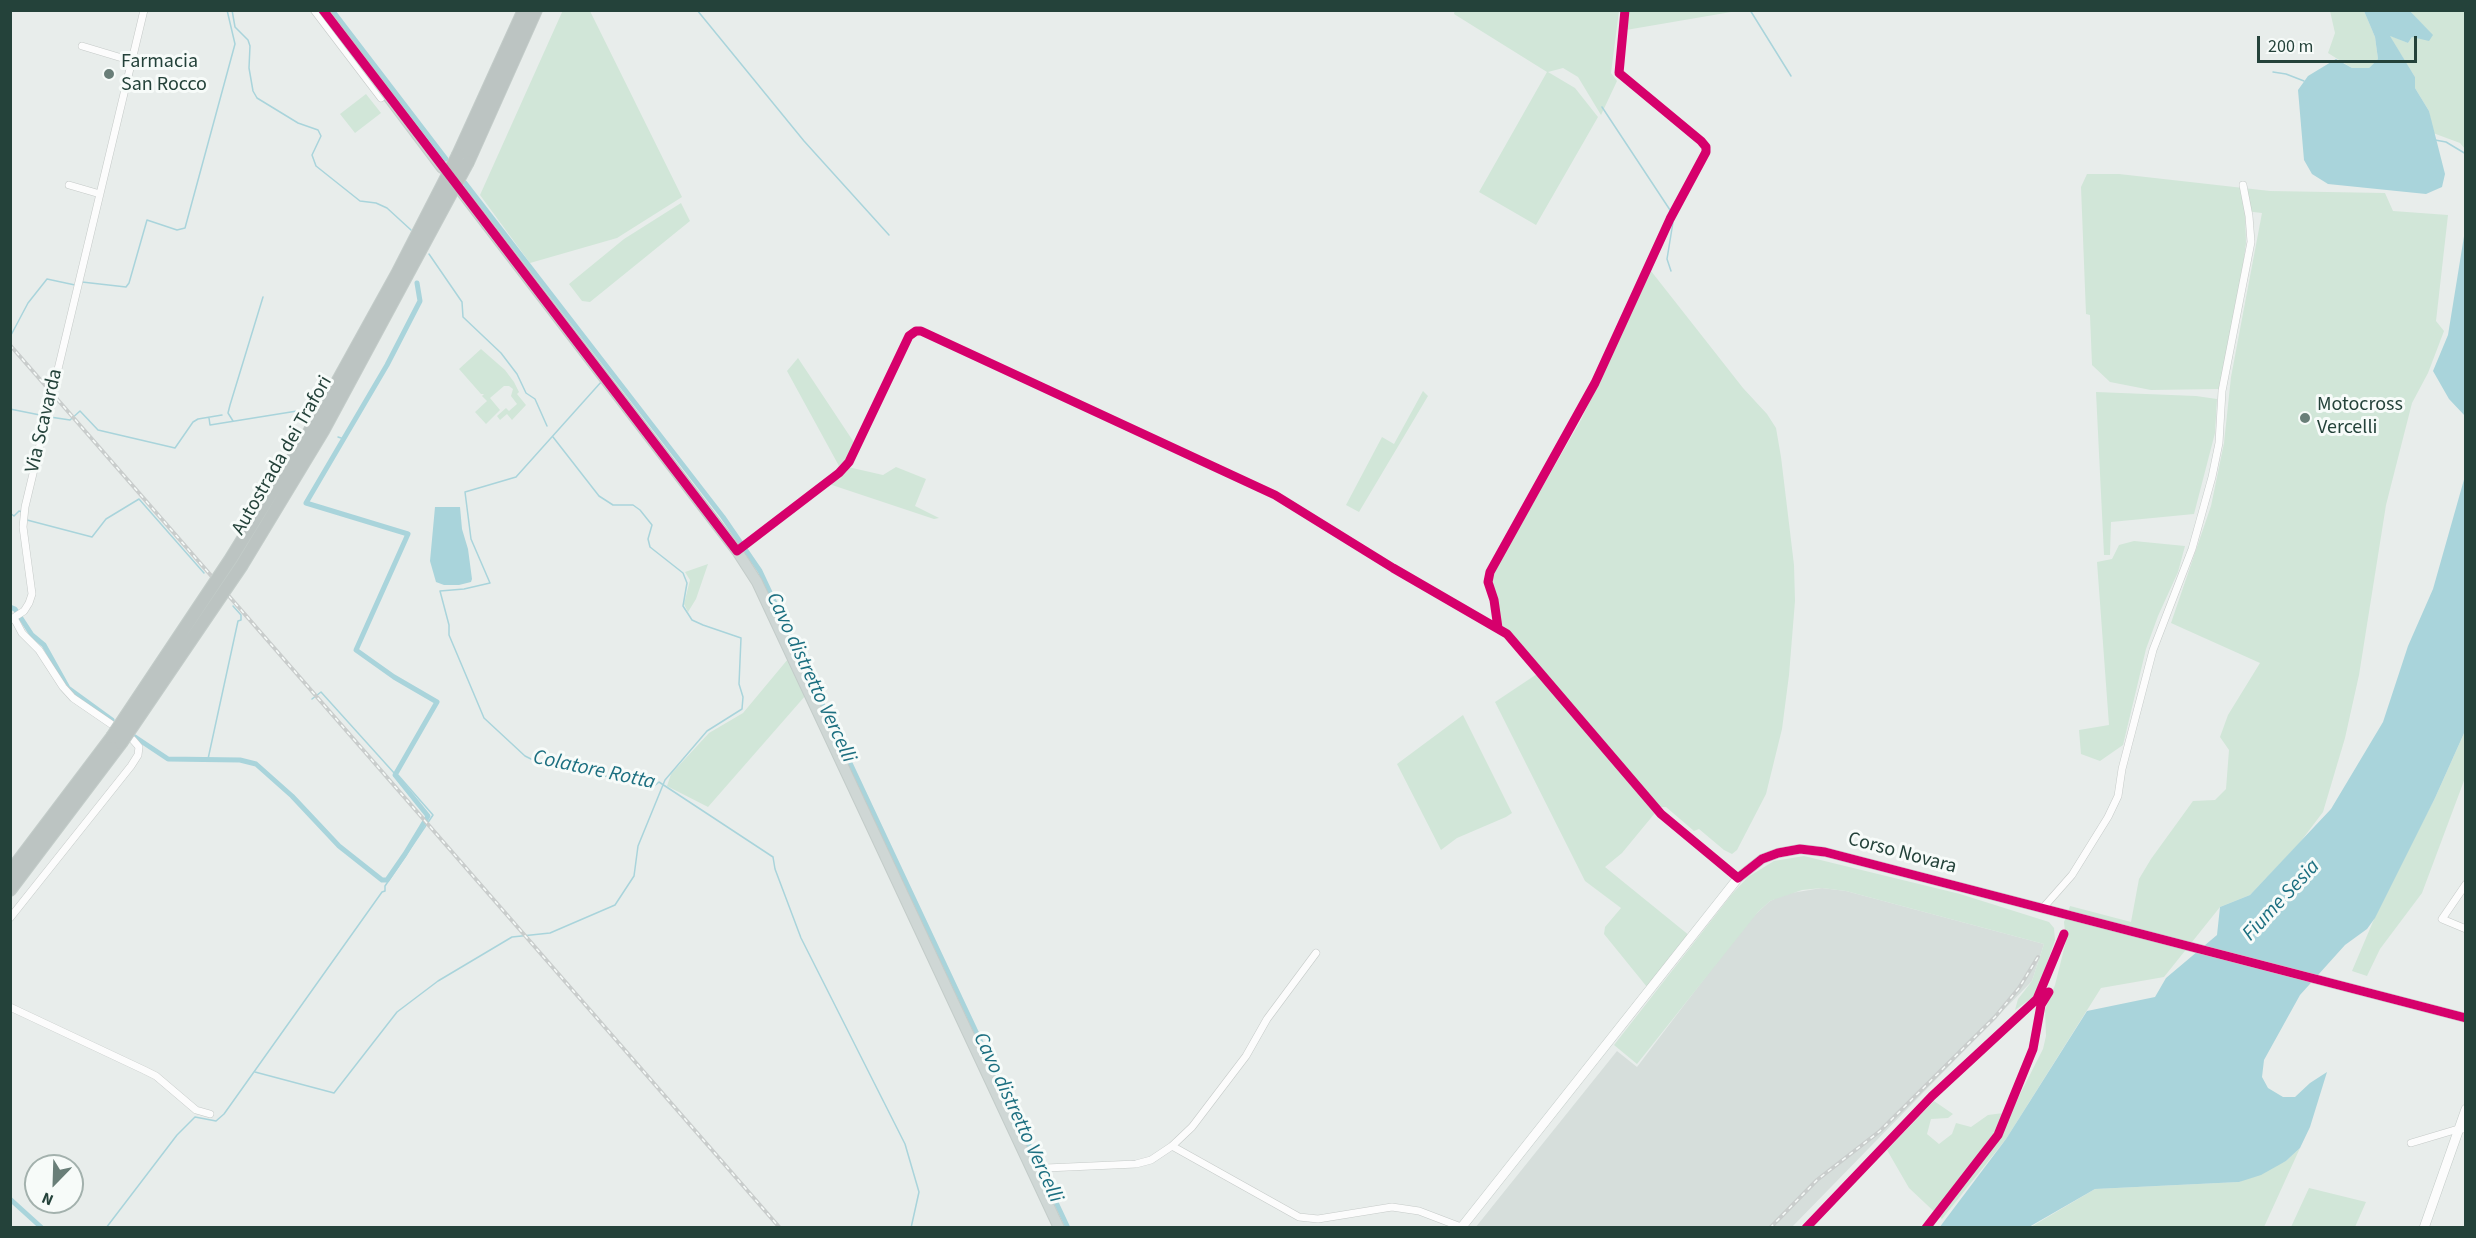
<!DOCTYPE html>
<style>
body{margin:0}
#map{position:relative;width:2476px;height:1238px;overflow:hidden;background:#e8edeb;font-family:"Source Sans 3",sans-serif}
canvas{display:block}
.frame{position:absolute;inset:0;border:12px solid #24423a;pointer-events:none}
.north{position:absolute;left:24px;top:1154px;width:60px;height:60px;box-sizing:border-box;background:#f7fbf9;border:2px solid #a3b1ad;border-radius:50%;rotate:203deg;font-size:16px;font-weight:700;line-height:24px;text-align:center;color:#24423a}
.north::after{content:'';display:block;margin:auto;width:21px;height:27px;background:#697e78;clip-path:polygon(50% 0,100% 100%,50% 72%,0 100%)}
.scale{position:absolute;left:2257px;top:36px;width:160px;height:27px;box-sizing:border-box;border:3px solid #24423a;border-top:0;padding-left:8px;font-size:18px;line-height:21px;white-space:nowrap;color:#24423a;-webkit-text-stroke:4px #f7fbf9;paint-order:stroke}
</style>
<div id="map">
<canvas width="2476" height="1238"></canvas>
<div class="frame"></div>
<div class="north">N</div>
<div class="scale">200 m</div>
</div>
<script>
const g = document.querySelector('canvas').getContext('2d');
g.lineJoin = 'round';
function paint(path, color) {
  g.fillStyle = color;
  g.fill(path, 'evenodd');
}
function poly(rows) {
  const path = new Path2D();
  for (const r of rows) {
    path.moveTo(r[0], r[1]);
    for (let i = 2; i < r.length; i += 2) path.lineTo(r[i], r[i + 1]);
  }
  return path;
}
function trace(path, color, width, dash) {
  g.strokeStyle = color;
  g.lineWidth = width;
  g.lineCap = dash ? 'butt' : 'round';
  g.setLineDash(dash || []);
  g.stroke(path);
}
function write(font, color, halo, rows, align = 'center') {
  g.font = font + ' "Source Sans 3",sans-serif';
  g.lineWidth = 6;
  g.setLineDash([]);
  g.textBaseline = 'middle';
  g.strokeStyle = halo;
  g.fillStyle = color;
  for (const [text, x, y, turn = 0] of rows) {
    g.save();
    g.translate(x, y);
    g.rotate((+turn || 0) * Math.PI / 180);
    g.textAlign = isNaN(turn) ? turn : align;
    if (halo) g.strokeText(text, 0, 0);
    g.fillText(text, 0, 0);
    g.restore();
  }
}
paint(poly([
 [1822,888,1846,891,2044,944,2032,981,1792,1227,1475,1228,1617,1051,1637,1067,1745,925,1758,912,1770,901,1785,894]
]), '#d6dedb');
paint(poly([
 [563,10,590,11,682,197,617,238,530,263,480,195],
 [1455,10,1619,11,1611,73,1617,81,1601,115,1578,77,1563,68,1548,72,1575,88,1598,117,1536,225,1479,192,1547,72,1454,14],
 [1628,11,1629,10,1737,11,1626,30],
 [2330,11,2364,11,2375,37,2378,59,2369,68,2352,68,2328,53,2335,33],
 [2410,11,2465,11,2465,149,2460,143,2433,133,2429,111,2415,88,2415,77,2389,35,2408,43,2412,37,2432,35],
 [366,94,381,113,355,133,340,114],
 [2087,174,2119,174,2270,191,2385,193,2393,211,2448,215,2436,321,2444,331,2428,373,2412,403,2386,505,2359,675,2345,738,2323,812,2298,845,2250,895,2220,907,2164,977,2101,988,2006,1139,1942,1219,1909,1188,1887,1150,1934,1101,1953,1114,1948,1118,1931,1119,1927,1134,1939,1144,1952,1134,1956,1123,1971,1127,1988,1115,2011,1112,2043,1049,2046,1036,2045,1010,2055,985,2066,941,2064,922,2070,906,2131,922,2139,879,2151,859,2193,801,2215,800,2226,789,2229,750,2220,737,2228,715,2260,663,2171,623,2211,506,2224,443,2231,377,2262,213,2245,211,2246,243,2243,266,2219,389,2151,390,2110,382,2092,365,2090,315,2086,314,2081,187],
 [681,203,690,221,590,302,582,301,569,284,624,239],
 [1651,271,1743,388,1767,414,1776,428,1781,457,1794,565,1795,601,1789,675,1782,729,1766,794,1737,850,1732,854,1724,850,1699,829,1694,831,1666,807,1660,807,1510,631,1502,626,1496,594,1490,578,1581,420],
 [481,349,505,370,514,382,519,392,517,394,526,405,512,420,507,414,500,420,497,416,506,408,509,411,517,404,511,396,513,389,509,386,504,386,490,398,500,410,486,424,475,412,487,401,482,396,484,394,481,394,459,369],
 [798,358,855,444,848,457,839,466,787,371],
 [1423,391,1428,396,1359,512,1346,505,1382,437,1394,444],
 [2096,392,2196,396,2217,399,2215,433,2194,514,2111,522,2110,555,2104,555],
 [848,467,883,475,896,467,926,479,915,506,939,518,934,519,829,484,841,478],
 [2134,541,2185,546,2178,572,2158,616,2146,649,2123,745,2100,761,2081,754,2079,730,2109,725,2097,562,2112,559,2119,545],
 [708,564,696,599,688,612,684,604,690,580,685,572],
 [788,659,806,695,708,807,667,786,671,774,709,733,743,713],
 [1537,674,1655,813,1622,853,1605,867,1690,936,1647,987,1604,934,1605,927,1621,908,1585,881,1495,702],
 [1463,715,1512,813,1506,817,1457,838,1441,850,1397,764],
 [2465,731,2465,778,2422,893,2380,949,2367,976,2352,971,2383,898,2435,798],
 [1804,856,1960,894,2049,922,2054,928,2055,940,2036,995,2015,1010,2018,999,2032,981,2044,944,1846,891,1822,888,1802,890,1770,901,1758,912,1637,1064,1614,1045,1732,894,1748,877,1774,861],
 [2300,1148,2264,1227,2029,1228,2095,1189,2239,1182,2286,1161],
 [2309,1188,2366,1202,2355,1227,2291,1227]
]), '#d1e6d8');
paint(poly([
 [2364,11,2410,11,2433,35,2429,41,2412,37,2408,43,2390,36,2415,77,2415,88,2429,111,2445,174,2442,187,2426,194,2328,184,2312,174,2304,160,2298,90,2308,76,2336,59,2352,68,2369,68,2378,59,2375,37],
 [2465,230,2466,416,2465,416,2449,399,2433,371,2448,335],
 [2465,476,2465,731,2435,798,2375,918,2367,929,2345,945,2300,995,2264,1060,2262,1077,2268,1088,2283,1097,2295,1097,2310,1083,2327,1072,2310,1127,2300,1148,2286,1161,2261,1175,2239,1182,2095,1189,2029,1227,1939,1228,2006,1139,2087,1011,2155,997,2166,978,2217,935,2220,907,2250,895,2331,809,2383,722,2408,646,2433,589],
 [435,507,460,507,462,529,468,549,472,579,471,582,459,585,444,585,436,582,430,561]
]), '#a9d4db');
trace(poly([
 [232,10,235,27,248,40,250,46,249,68,253,91,257,98,298,123,318,130,321,136,312,155,316,166,360,201,376,203,387,208,411,230],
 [697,10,804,141,889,235],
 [1750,10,1791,76],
 [2273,72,2286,74,2304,81],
 [1602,107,1670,210],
 [2435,140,2446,142,2466,154],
 [429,254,462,302,463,317,501,353,517,374,526,393,535,399,547,426],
 [1671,271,1667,259,1674,216],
 [82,282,126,287,129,283,147,220,177,230,185,228,235,44,227,10],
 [10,337,28,303,47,279,75,285],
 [602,381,516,477,465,492,471,539,490,583,464,589,440,591,449,625,449,635,484,718,525,756,531,759,648,786,653,787,659,782,773,857,775,869,801,938,905,1144,919,1192,911,1228],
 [10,409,45,416],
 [50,417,70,420,80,411,98,430,175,448,193,422,198,419,222,415],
 [209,418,210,425,297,411,303,417],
 [233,421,228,413,230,405,263,297],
 [338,437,344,439],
 [10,513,14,516,19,511,23,512],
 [27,516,27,520,92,537,106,519,139,499,204,573],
 [312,699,321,692,395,774],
 [208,759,238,621,241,620,241,615,233,606],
 [255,1072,334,1093,397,1012,438,981,512,937,550,933,615,905,634,876,638,846,665,780,707,731,742,709,743,697,739,684,741,638,703,625,692,620,683,606,687,583,683,573,650,547,648,539,652,525,640,510,633,505,613,505,599,496,553,437],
 [106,1228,177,1135,195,1117,216,1121,224,1114,382,892,385,891,385,886,433,815,398,775]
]), '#a9d4db', 1.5);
trace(poly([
 [332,10,446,159],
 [465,183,723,517,760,571,1068,1228],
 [10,607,15,609,32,635,44,645,68,688,112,720],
 [135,737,168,759,240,760,256,764,292,796,339,846,382,880,387,880,405,854,428,816,395,775,437,702,394,677,356,650,408,534,306,503,387,365,420,301,417,283],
 [10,1199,42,1228]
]), '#a9d4db', 5);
const street = poly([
 [314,10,381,98],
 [82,46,132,61],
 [69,185,100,194],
 [14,618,22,633,39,650,63,687,73,698,111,724],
 [10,620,24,611,29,603,32,594,23,527,25,507,144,10],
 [2466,884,2442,919,2466,929],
 [2042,909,2072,875,2108,817,2118,796,2122,769,2153,650,2192,549,2212,477,2219,443,2222,391,2251,242,2249,216,2243,185],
 [10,918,131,766,138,755,139,747,133,740],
 [10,1007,144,1070,156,1076,196,1110,210,1114],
 [2411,1143,2458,1129,2466,1129],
 [1172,1146,1299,1217,1318,1219,1392,1207,1419,1211,1461,1227],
 [1033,1173,1046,1168,1136,1164,1151,1160,1172,1146,1192,1127,1246,1056,1267,1019,1316,953]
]);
const secondary = poly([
 [1461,1228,1738,878,1762,859,1778,853,1800,849,1825,852,2466,1018],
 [2424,1228,2466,1109]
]);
const primary = poly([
 [323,10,442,168],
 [461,191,737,551,757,582,1059,1228]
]);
const highway = poly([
 [458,155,524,10],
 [468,162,536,10],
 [10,872,112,737],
 [10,890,121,743]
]);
trace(street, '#c5cac8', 8);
trace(secondary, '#c3cbc8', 10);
trace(primary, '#c3ccc9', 12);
trace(highway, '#c3ccc9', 14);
trace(street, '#fcfcfc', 7);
trace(secondary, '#fcfcfc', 9);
trace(primary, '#cfd7d5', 10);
trace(highway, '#bcc4c2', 12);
const rail = poly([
 [10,345,780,1228],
 [1770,1228,1817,1180,1880,1131,1995,1017,2019,988,2038,957]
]);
trace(rail, '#c9cdcc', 4);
trace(rail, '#f7fbf9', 1.5, [4.5]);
const highwayBridge = poly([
 [112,737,230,560,314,424,397,274,458,155],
 [121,743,242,565,323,431,468,162]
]);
trace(highwayBridge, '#c3ccc9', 14, []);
trace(highwayBridge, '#bcc4c2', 12);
trace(poly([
 [323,10,737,551,839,473,849,462,909,336,916,331,921,331,1275,495,1393,568,1507,634,1661,814,1738,878,1762,859,1778,853,1800,849,1825,852,2466,1018],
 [1498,628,1494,600,1488,582,1490,572,1595,383,1670,219,1706,152,1706,147,1701,141,1619,73,1625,10],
 [1806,1228,1932,1096,2037,999,2064,934],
 [1926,1228,1998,1135,2033,1049,2041,1005,2049,992]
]), '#d6006c', 9);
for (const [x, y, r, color] of [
 [109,74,6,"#697e78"],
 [2305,418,6,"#697e78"]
]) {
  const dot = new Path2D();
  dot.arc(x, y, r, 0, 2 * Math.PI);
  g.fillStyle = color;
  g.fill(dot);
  trace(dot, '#f7fbf9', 2);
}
write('20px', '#24423a', '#f7fbf9', [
 ["Farmacia",121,63],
 ["San Rocco",121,86],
 ["Motocross",2317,406],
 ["Vercelli",2317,429]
], 'left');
write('20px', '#24423a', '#f7fbf9', [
 ["Via Scavarda",45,421,-77],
 ["Autostrada dei Trafori",283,456,-60],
 ["Corso Novara",1902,854,15]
]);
write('italic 21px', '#1c6f80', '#f7fbf9', [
 ["Cavo distretto Vercelli",810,678,65],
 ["Colatore Rotta",594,771,12],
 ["Fiume Sesia",2282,901,-47],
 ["Cavo distretto Vercelli",1017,1118,65]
]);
</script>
